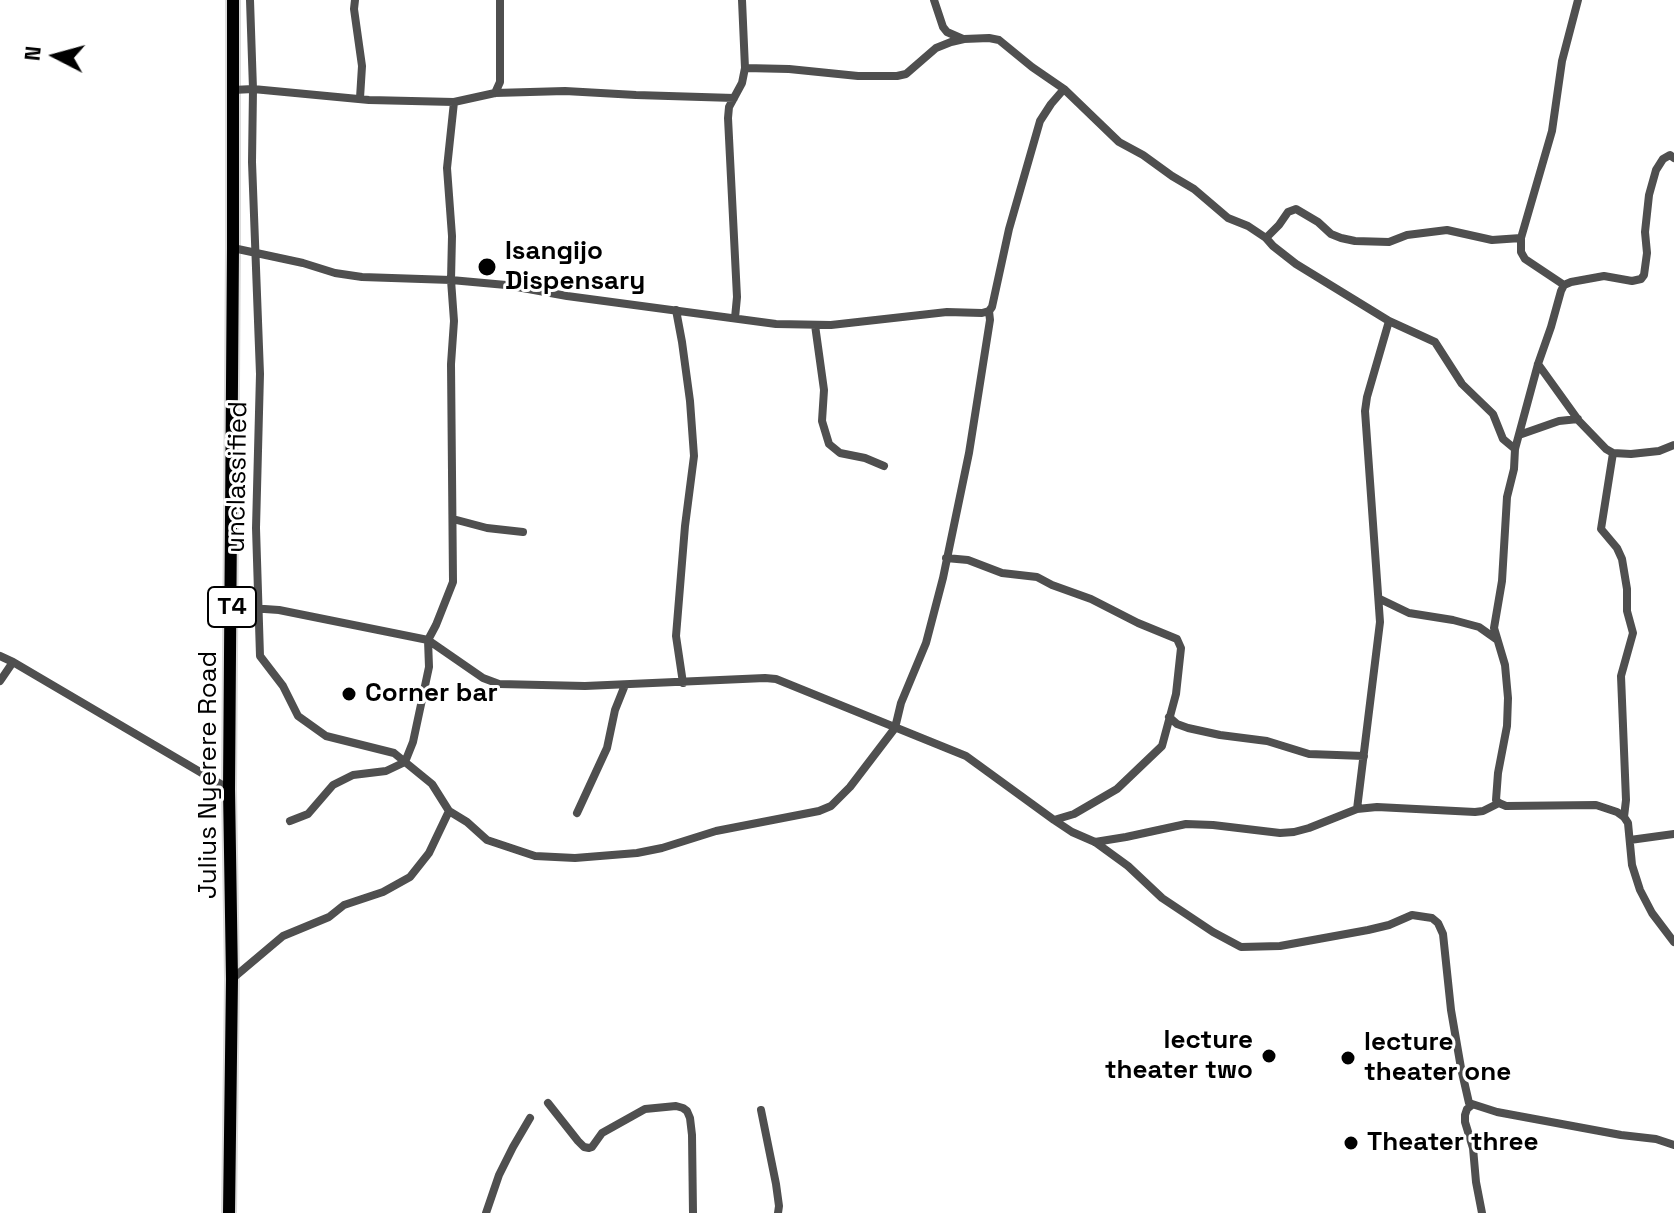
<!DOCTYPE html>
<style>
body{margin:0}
#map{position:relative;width:1674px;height:1213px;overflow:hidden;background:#fff;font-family:"Space Grotesk",sans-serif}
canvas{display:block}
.north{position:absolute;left:16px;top:16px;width:80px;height:80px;-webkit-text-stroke:6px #fff;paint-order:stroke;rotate:276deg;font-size:22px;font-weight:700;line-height:32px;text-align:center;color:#000}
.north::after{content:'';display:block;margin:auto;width:28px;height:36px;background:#000;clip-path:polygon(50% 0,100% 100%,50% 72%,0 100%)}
</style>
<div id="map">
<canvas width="1674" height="1213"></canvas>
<div class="north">N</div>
</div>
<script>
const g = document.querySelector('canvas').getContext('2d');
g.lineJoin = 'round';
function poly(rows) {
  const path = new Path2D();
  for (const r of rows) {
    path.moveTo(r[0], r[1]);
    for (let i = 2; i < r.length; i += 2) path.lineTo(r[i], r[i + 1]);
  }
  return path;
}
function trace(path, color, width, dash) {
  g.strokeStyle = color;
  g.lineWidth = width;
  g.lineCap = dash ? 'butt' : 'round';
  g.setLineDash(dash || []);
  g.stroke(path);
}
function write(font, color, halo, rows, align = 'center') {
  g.font = font + ' "Space Grotesk",sans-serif';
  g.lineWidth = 6;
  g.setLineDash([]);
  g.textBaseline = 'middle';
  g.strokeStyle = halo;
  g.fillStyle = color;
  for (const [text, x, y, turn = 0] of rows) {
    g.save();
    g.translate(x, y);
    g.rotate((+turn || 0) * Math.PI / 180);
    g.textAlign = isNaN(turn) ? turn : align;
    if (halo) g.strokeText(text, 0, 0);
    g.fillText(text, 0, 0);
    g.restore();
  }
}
const highway = poly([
 [229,1213,232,979,229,789,233,248,233,0]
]);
trace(highway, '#dbdbdb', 16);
trace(poly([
 [250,0,253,89,252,162,260,374,256,528,260,656,283,686,298,716,326,736,394,753,432,784,449,811,467,822,487,840,535,856,575,858,637,853,662,848,716,831,819,811,831,806,850,787,895,728,901,703,926,643,943,578,969,453,990,320,989,311],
 [355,0,354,9,362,66,360,98],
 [934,0,943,27,947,32,963,39],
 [745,68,789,69,858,76,897,76,906,74,936,48,951,42,964,39,989,38,999,40,1032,67,1064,89,1119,142,1143,155,1172,176,1194,189,1228,218,1248,226,1266,238,1273,246,1296,264,1389,321,1435,342,1462,384,1493,414,1503,439,1515,449],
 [233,90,253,89,369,100,454,102],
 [495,93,500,82,500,0],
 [1674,158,1670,155,1663,159,1656,170,1649,195,1645,232,1647,253,1644,275,1641,279,1632,281,1604,276,1571,282,1564,285,1561,291,1551,327,1538,364,1515,449,1514,469,1507,497,1502,581,1494,628,1505,665,1508,698,1507,726,1498,773,1496,800,1499,803,1506,806,1596,805,1617,812,1624,817,1628,823,1632,865,1640,890,1652,913,1674,942],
 [1266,238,1279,225,1288,212,1296,209,1318,222,1331,234,1341,238,1355,241,1389,242,1407,235,1447,230,1492,240,1521,238],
 [233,248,303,263,335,273,362,277,451,280,506,285,567,296,776,324,831,325,947,312,982,313,989,311,992,307,1009,229,1040,121,1051,104,1064,89],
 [1564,285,1525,259,1521,252,1521,238,1552,131,1562,61,1578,0],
 [676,310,682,342,690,401,694,456,685,526,676,636,683,683],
 [735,318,737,297,728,118,729,107,742,83,745,68,742,0],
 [815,325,824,390,822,421,829,444,840,453,865,458,884,466],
 [1538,364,1579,421,1606,449,1613,453,1631,454,1659,451,1674,445],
 [1519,435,1559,421,1578,419],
 [1613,453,1601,529,1617,548,1622,559,1627,589,1627,611,1633,633,1621,676,1626,800,1624,817],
 [453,519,487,528,523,532],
 [946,558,968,560,1002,573,1037,577,1052,585,1091,599,1138,623,1177,639,1181,648,1176,694,1162,746,1117,789,1074,814,1054,820],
 [1380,599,1409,613,1453,620,1479,627,1496,639],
 [232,610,250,608,279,610,428,640,483,678,499,684,585,686,765,678,776,679,966,756,1054,820,1072,832,1095,842,1128,866,1162,898,1213,932,1241,947,1280,946,1368,930,1389,925,1412,915,1432,918,1438,923,1443,934,1451,1010,1461,1068,1469,1103,1497,1112,1621,1135,1656,1139,1674,1145],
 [0,656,13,662,229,789],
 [0,681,13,662],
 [1169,717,1177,724,1188,728,1220,735,1267,741,1309,754,1364,756],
 [1357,809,1380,622,1365,411,1367,397,1389,321],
 [577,813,607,748,615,710,625,685],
 [290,821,308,814,333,785,353,775,386,771,405,762,413,742,429,667,428,640,436,625,453,582,451,364,454,321,451,280,452,236,447,168,454,102,495,93,565,91,636,95,734,98],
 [1630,840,1674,834],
 [1095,842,1126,837,1186,824,1213,825,1280,833,1294,832,1309,828,1357,809,1377,807,1475,812,1483,811,1499,803],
 [232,979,283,936,329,917,344,905,383,892,410,877,429,853,449,811],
 [548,1103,578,1141,584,1147,589,1148,592,1147,602,1133,645,1109,676,1106,683,1108,687,1111,690,1118,692,1135,693,1213],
 [1472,1105,1467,1109,1465,1115,1465,1122,1473,1148,1476,1182,1482,1213],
 [761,1110,776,1184,779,1206,778,1213],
 [486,1213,499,1175,513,1147,530,1118]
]), '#4f4f4f', 8);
trace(highway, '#000', 12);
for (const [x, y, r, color] of [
 [487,267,10,"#000"],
 [349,694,8,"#000"],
 [1269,1056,8,"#000"],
 [1348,1058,8,"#000"],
 [1351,1143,8,"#000"]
]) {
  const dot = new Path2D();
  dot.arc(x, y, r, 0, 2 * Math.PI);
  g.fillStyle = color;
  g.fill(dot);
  trace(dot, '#fff', 3);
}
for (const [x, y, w] of [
 [232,607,48]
]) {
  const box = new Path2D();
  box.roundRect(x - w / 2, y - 20, w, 40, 6);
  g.fillStyle = '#fff';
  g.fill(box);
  trace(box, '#000', 2);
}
write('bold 24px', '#000', null, [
 ["T4",232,607]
]);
write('bold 26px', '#000', '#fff', [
 ["Isangijo",505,252],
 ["Dispensary",505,282],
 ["Corner bar",365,694],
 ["lecture",1253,1041,"right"],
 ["theater two",1253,1071,"right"],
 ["lecture",1364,1043],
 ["theater one",1364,1073],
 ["Theater three",1367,1143]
], 'left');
write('26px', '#000', '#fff', [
 ["unclassified",238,477,-89],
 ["Julius Nyerere Road",209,775,-90]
]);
</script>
